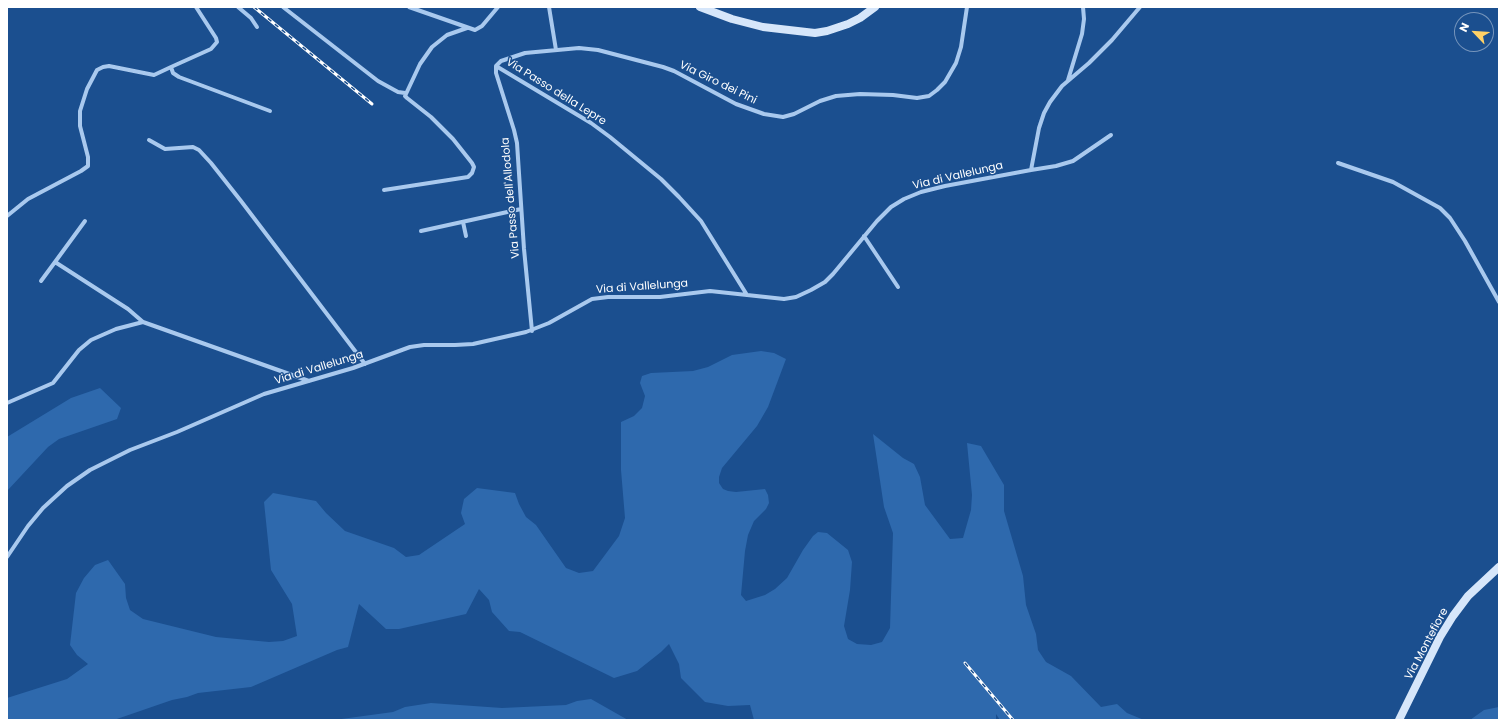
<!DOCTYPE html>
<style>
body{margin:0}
#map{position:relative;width:1506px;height:727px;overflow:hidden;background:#1b4f8f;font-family:Poppins,sans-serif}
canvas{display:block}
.frame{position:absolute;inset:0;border:8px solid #fff;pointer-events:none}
.north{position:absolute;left:1454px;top:12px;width:40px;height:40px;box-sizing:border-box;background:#1b4f8f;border:1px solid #7695bc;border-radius:50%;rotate:295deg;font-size:11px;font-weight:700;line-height:16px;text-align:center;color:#fff}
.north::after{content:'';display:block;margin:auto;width:14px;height:18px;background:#ffd166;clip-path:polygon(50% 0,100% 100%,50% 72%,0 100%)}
</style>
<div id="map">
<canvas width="1506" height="727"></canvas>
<div class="frame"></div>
<div class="north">N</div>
</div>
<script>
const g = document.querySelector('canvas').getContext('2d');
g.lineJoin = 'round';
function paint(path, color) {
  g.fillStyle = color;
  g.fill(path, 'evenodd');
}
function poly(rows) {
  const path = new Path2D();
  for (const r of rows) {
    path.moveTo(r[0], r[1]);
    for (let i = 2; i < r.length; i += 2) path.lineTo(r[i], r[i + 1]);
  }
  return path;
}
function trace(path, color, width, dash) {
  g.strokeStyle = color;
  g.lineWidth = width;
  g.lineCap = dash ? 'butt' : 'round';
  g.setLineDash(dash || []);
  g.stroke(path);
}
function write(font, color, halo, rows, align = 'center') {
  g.font = font + ' Poppins,sans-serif';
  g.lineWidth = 3;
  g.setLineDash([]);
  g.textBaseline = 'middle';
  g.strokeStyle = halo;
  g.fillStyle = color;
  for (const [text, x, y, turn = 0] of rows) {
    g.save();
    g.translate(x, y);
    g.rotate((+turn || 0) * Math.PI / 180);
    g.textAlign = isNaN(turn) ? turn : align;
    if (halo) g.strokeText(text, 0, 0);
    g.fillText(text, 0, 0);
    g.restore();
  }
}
paint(poly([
 [761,351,774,353,786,359,768,407,757,426,722,468,719,477,719,483,723,489,728,491,736,492,765,489,768,495,769,503,766,509,754,521,748,535,745,551,741,595,746,601,765,595,775,589,787,578,803,550,813,536,818,532,827,533,848,550,852,562,850,590,844,626,848,639,857,644,871,645,882,642,890,628,893,533,884,507,873,434,903,458,914,464,920,477,925,505,950,539,963,538,971,510,972,495,967,443,981,446,1004,485,1004,511,1023,576,1026,605,1036,634,1038,650,1046,662,1071,676,1101,707,1117,704,1127,713,1144,720,1152,719,1153,720,1000,720,996,714,996,720,754,720,750,705,728,706,705,702,681,678,679,664,669,644,661,652,637,671,614,678,520,632,509,631,492,612,489,600,479,589,466,614,399,629,386,629,359,604,348,647,337,650,251,687,198,693,187,697,172,700,114,720,7,720,7,698,67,679,88,664,77,655,70,645,76,593,84,578,95,565,108,560,125,584,126,598,130,610,143,619,216,637,269,642,283,641,297,636,292,604,271,570,264,502,273,493,316,501,326,513,345,531,394,548,406,557,419,555,465,524,461,513,464,499,477,488,515,493,519,504,526,517,536,525,566,568,579,573,593,571,619,536,625,518,621,470,621,422,634,416,642,408,645,396,640,383,642,376,651,373,693,371,708,367,732,355],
 [100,388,121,408,117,419,59,439,48,447,7,491,7,437,71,398],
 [591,699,628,720,334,720,393,712,405,707,431,703,502,708,566,705,577,701],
 [1499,707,1499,720,1470,720,1484,710]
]), '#2e69ad');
trace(poly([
 [196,7,216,38,217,42,211,49,171,67,173,73,179,77,270,111],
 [238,7,251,18,257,27],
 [283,7,378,81,398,92,405,93],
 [409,7,475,30,482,26,498,7],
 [549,7,556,50],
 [496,66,501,61,525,53,579,48,598,50,663,67,674,71,736,104,764,114,783,117,794,114,820,101,836,96,860,94,893,95,917,98,929,96,937,90,945,82,956,63,961,47,967,7],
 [496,66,591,123,610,137,661,179,679,197,701,221,747,295],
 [496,66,496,73,514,130,517,143,524,249,532,331],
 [1068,80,1082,34,1084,19,1083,7],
 [149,140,165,149,193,147,199,150,211,163,241,201,365,364],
 [1338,163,1393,182,1440,208,1450,218,1465,241,1499,302],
 [1031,170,1056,166,1073,161,1111,135],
 [384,190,468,177,472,173,474,167,472,163,453,139,431,117,407,98,405,96,420,64,432,47,447,35,467,28],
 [7,216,28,199,81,171,88,166,88,157,80,126,80,111,87,89,97,70,103,67,109,66,154,75,171,67],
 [463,222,466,236],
 [421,231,521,209],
 [864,236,898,287],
 [55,262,85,221],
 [41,281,55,262,128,309,143,322],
 [7,403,53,383,79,350,91,340,116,329,143,322,309,381],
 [7,557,28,526,43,508,67,486,90,470,130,450,177,432,264,394,353,368,410,347,424,345,455,345,473,344,526,332,549,323,592,299,608,297,660,297,710,291,784,299,796,297,811,290,825,282,833,274,877,221,891,207,904,199,921,192,945,186,1031,170,1039,128,1044,113,1050,102,1062,86,1089,63,1112,40,1140,7]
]), '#a9c9ee', 4);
trace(poly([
 [700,7,732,19,763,27,815,33,827,31,848,24,860,18,875,7],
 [1399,720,1440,637,1453,616,1468,596,1499,567]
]), '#d6e6fa', 8);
const rail = poly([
 [254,7,372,104],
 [965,663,1013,720]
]);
trace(rail, '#fff', 3);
trace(rail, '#1b4f8f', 1.5, [4.5]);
write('11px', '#fff', '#1b4f8f', [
 ["Via Giro dei Pini",718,83,26],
 ["Via Passo della Lepre",556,92,32],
 ["Via di Vallelunga",958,176,-13],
 ["Via Passo dell'Allodola",511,198,-95],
 ["Via di Vallelunga",642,287,-4],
 ["Via di Vallelunga",319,368,-17],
 ["Via Montefiore",1427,644,-62]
]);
</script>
